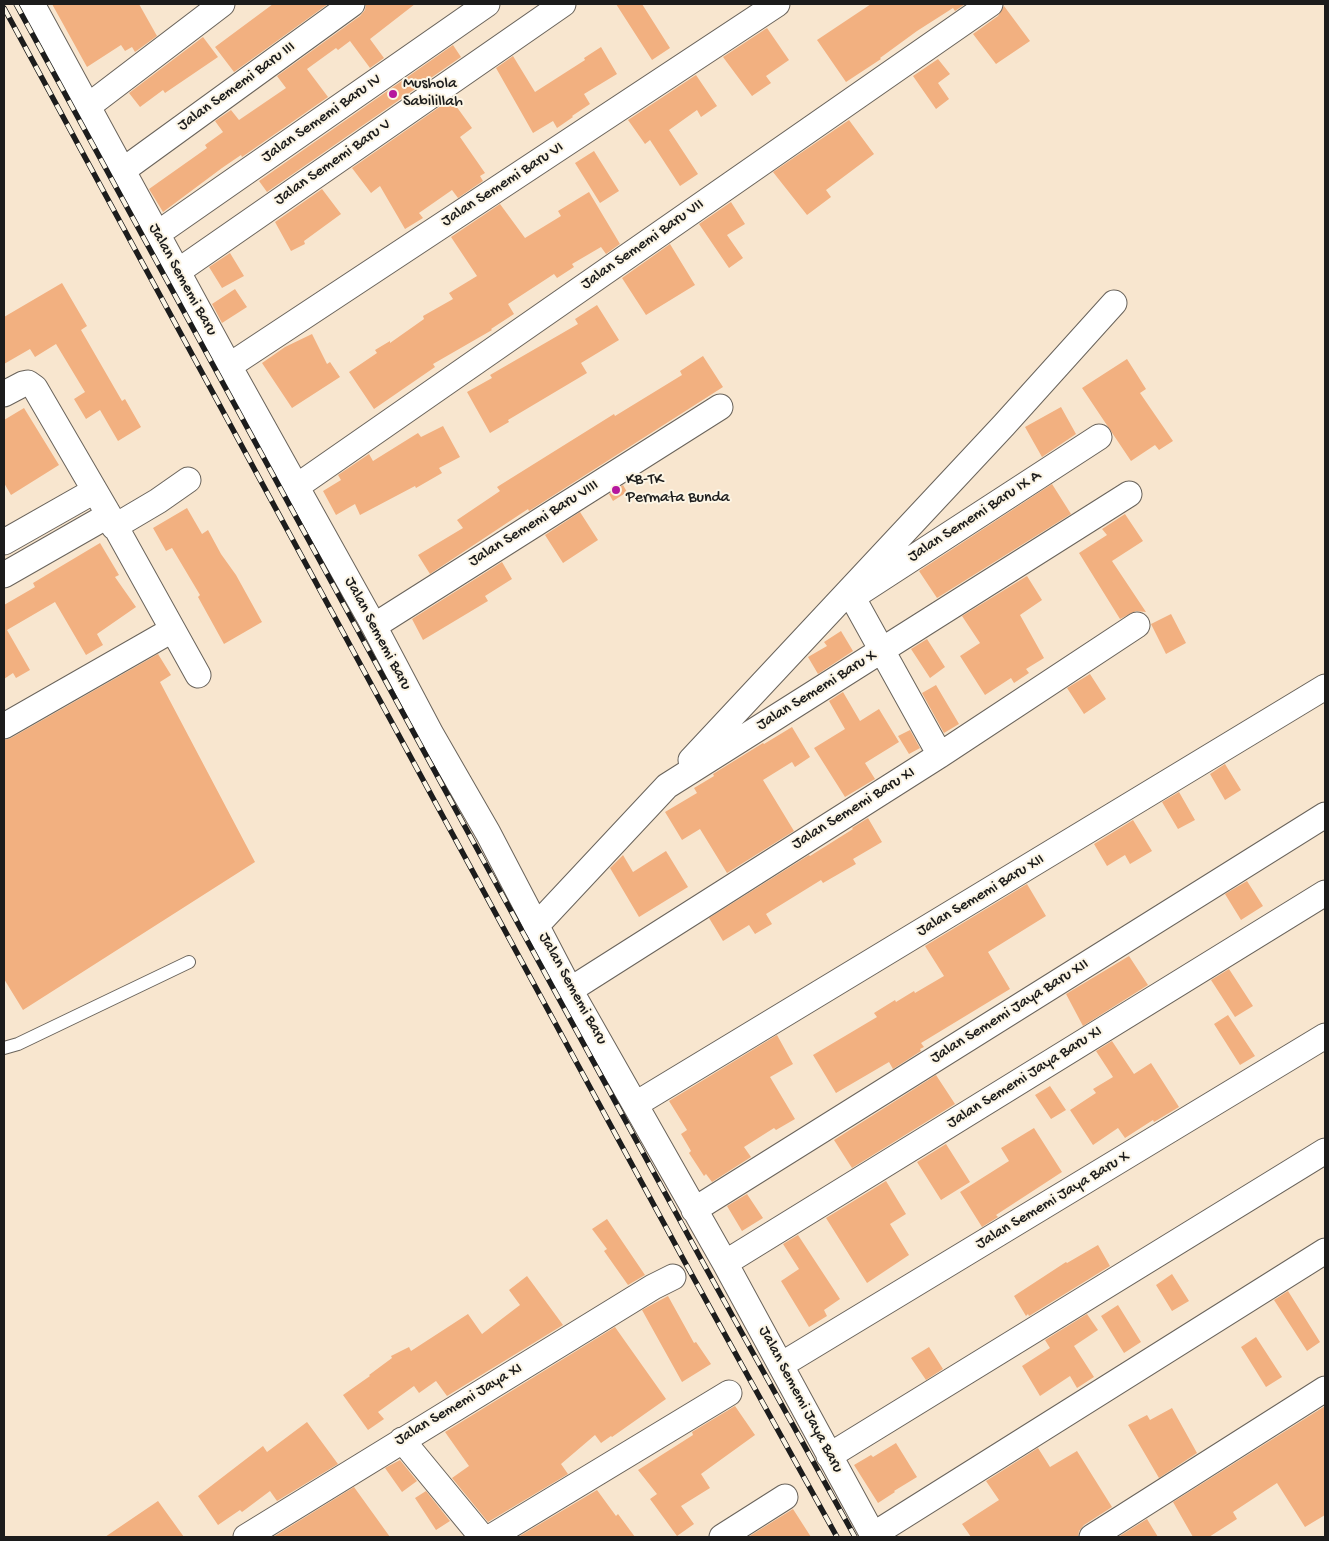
<!DOCTYPE html>
<style>
body{margin:0}
#map{position:relative;width:1329px;height:1541px;overflow:hidden;background:#f8e6cf;font-family:"Gochi Hand",sans-serif}
canvas{display:block}
.frame{position:absolute;inset:0;border:5px solid #1c1c1c;pointer-events:none}
</style>
<div id="map">
<canvas width="1329" height="1541"></canvas>
<div class="frame"></div>
</div>
<script>
const g = document.querySelector('canvas').getContext('2d');
g.lineJoin = 'round';
function paint(path, color) {
  g.fillStyle = color;
  g.fill(path, 'evenodd');
}
function poly(rows) {
  const path = new Path2D();
  for (const r of rows) {
    path.moveTo(r[0], r[1]);
    for (let i = 2; i < r.length; i += 2) path.lineTo(r[i], r[i + 1]);
  }
  return path;
}
function trace(path, color, width, dash) {
  g.strokeStyle = color;
  g.lineWidth = width;
  g.lineCap = dash ? 'butt' : 'round';
  g.setLineDash(dash || []);
  g.stroke(path);
}
function write(font, color, halo, rows, align = 'center') {
  g.font = font + ' "Gochi Hand",sans-serif';
  g.lineWidth = 4;
  g.setLineDash([]);
  g.textBaseline = 'middle';
  g.strokeStyle = halo;
  g.fillStyle = color;
  for (const [text, x, y, turn = 0] of rows) {
    g.save();
    g.translate(x, y);
    g.rotate((+turn || 0) * Math.PI / 180);
    g.textAlign = isNaN(turn) ? turn : align;
    if (halo) g.strokeText(text, 0, 0);
    g.fillText(text, 0, 0);
    g.restore();
  }
}
paint(poly([
 [52,4,139,4,157,36,135,52,132,47,125,51,121,45,87,67],
 [273,4,328,4,234,72,215,47],
 [366,4,415,4,370,39,384,58,370,68,350,41,338,50,336,48,307,69,328,97,242,157,241,155,222,168,163,212,149,189,207,148,205,145,223,132,215,121,231,110,239,120,286,88,277,76,360,16,365,10],
 [616,4,642,4,670,48,652,60],
 [871,4,965,4,955,11,953,8,917,31,880,58,881,59,846,82,817,40],
 [1004,6,1030,41,996,64,973,34,998,16],
 [767,28,789,60,766,76,771,83,752,96,723,57],
 [203,37,218,57,165,93,163,90,140,107,129,93],
 [453,45,461,57,267,192,259,181],
 [601,47,617,74,584,94,590,104,572,116,573,117,557,128,553,121,533,133,496,68,513,56,535,92,585,60,584,58],
 [938,59,950,74,938,83,949,99,936,109,913,76],
 [696,75,717,106,701,117,697,110,669,130,698,174,680,186,650,140,645,144,628,120],
 [451,99,472,128,460,137,485,173,480,176,483,181,458,198,452,190,419,213,423,218,405,229,380,186,371,193,352,168],
 [849,120,874,154,826,190,831,197,807,215,773,172],
 [594,151,619,191,600,203,575,163],
 [322,189,341,214,304,241,305,244,291,251,275,222],
 [589,192,620,244,606,254,601,247,572,264,574,267,557,278,554,274,508,304,514,314,491,329,492,330,433,364,435,367,374,409,349,372,377,353,375,350,390,341,390,343,424,319,423,316,453,299,449,293,477,276,451,237,500,204,525,238,561,216,558,211],
 [731,202,745,224,727,235,743,258,729,268,699,224],
 [670,244,695,285,646,315,622,278],
 [230,253,244,276,222,288,209,267],
 [62,283,87,326,81,330,122,401,125,399,141,427,118,441,100,410,86,419,74,399,85,392,56,344,35,357,30,349,4,364,4,317],
 [235,289,247,307,222,323,212,304],
 [597,305,619,340,581,363,587,373,508,420,509,422,490,433,467,392,492,378,490,375,578,324,575,319],
 [312,334,327,364,330,362,340,377,292,408,262,363,285,347],
 [703,356,723,387,529,511,528,509,430,574,418,555,463,528,457,520,500,491,497,487,614,414,615,416,682,375,680,371],
 [1127,359,1146,389,1140,393,1173,441,1159,450,1155,445,1131,461,1082,388],
 [1061,407,1076,434,1042,457,1025,427],
 [24,408,59,465,11,495,4,483,4,420],
 [443,426,460,457,439,468,442,473,416,488,415,486,360,515,355,504,336,515,323,491,341,480,338,475,369,454,373,461,418,433,421,437],
 [1052,484,1071,514,937,598,919,571],
 [623,485,627,492,613,501,609,494],
 [187,508,202,534,208,530,221,554,236,575,262,622,224,644,198,597,200,595,172,548,166,551,153,528],
 [580,512,598,540,563,563,545,535],
 [1125,514,1143,541,1112,561,1146,612,1136,611,1120,619,1079,553,1107,535,1102,529],
 [100,543,119,575,115,577,136,607,97,634,103,645,86,655,55,602,7,630,30,670,16,678,13,673,4,679,4,605,35,587,33,583],
 [502,562,512,579,485,596,488,601,423,640,412,619],
 [1027,576,1042,600,1020,615,1044,658,1026,669,1029,673,1014,683,1011,678,985,695,960,656,980,643,962,616],
 [1171,614,1186,643,1166,654,1151,624],
 [841,631,853,651,818,674,808,657,827,646,824,642],
 [927,639,945,667,930,678,911,649],
 [158,654,171,675,160,682,255,862,23,1010,4,979,4,740,11,738],
 [1090,674,1106,699,1084,714,1067,688],
 [936,685,959,724,944,733,922,693],
 [843,692,860,721,879,709,899,742,865,763,875,779,845,797,814,748,845,729,829,701],
 [792,727,810,757,795,767,792,762,763,780,794,831,727,873,700,829,682,840,665,812,697,793,694,788,714,776,713,774,763,743,764,744],
 [910,730,920,748,909,754,898,736],
 [1225,764,1241,790,1225,800,1210,774],
 [1179,792,1195,820,1178,829,1162,802],
 [868,818,882,842,853,859,856,864,823,883,821,880,766,914,772,924,755,934,749,925,723,941,709,918,809,855,810,856,853,829,852,828],
 [1133,820,1152,851,1130,864,1125,855,1107,866,1094,844],
 [666,851,688,887,639,917,610,868,623,855,633,872],
 [1247,881,1263,906,1241,920,1225,894],
 [1027,884,1046,916,988,952,1010,989,921,1043,924,1047,920,1049,921,1051,893,1069,889,1062,836,1093,813,1055,877,1017,874,1013,895,1000,896,1002,914,991,915,993,944,976,925,946],
 [1129,956,1148,985,1083,1026,1066,994],
 [1229,969,1253,1006,1235,1017,1211,980],
 [1228,1015,1255,1056,1240,1065,1214,1024],
 [777,1035,793,1064,770,1077,795,1119,776,1130,774,1128,744,1147,751,1157,712,1182,706,1174,704,1176,689,1153,691,1151,681,1134,687,1130,669,1101],
 [1112,1041,1134,1074,1151,1063,1179,1107,1154,1122,1153,1120,1125,1138,1118,1128,1093,1145,1070,1110,1096,1093,1093,1089,1113,1077,1096,1051],
 [936,1075,955,1104,852,1168,834,1140],
 [1050,1086,1066,1110,1051,1119,1035,1095],
 [1034,1128,1062,1172,996,1215,998,1217,982,1227,960,1192,1009,1161,1001,1148],
 [946,1144,970,1182,941,1200,917,1162],
 [886,1181,906,1214,890,1224,909,1255,867,1283,826,1218],
 [747,1194,763,1218,742,1231,727,1206],
 [607,1219,645,1275,628,1285,604,1251,607,1249,592,1229],
 [798,1235,840,1299,824,1310,827,1316,809,1327,781,1281,799,1269,783,1244],
 [1098,1245,1110,1266,1029,1316,1028,1314,1026,1316,1014,1296,1066,1262,1067,1263],
 [1172,1274,1189,1301,1172,1311,1156,1285],
 [527,1276,563,1325,447,1396,436,1381,419,1393,414,1386,378,1412,384,1419,368,1430,343,1395,370,1376,369,1375,392,1358,391,1356,409,1347,411,1351,468,1314,482,1334,520,1305,509,1290],
 [1288,1291,1320,1342,1307,1351,1274,1300],
 [668,1296,694,1343,696,1342,711,1364,682,1382,642,1310],
 [1118,1305,1141,1342,1124,1353,1101,1316],
 [1087,1314,1098,1330,1074,1346,1094,1377,1077,1388,1070,1376,1040,1396,1022,1366,1050,1348,1045,1340],
 [615,1327,666,1399,612,1437,611,1436,601,1443,595,1435,561,1464,568,1474,488,1522,452,1478,469,1466,445,1432],
 [1256,1337,1282,1377,1266,1387,1241,1347],
 [929,1347,943,1369,926,1380,911,1358],
 [735,1406,755,1435,701,1474,710,1488,681,1506,694,1524,677,1536,650,1499,657,1494,638,1470,693,1435,692,1432],
 [1325,1406,1325,1515,1305,1527,1277,1483,1233,1512,1237,1519,1209,1537,1193,1537,1173,1502],
 [1172,1408,1197,1453,1159,1478,1128,1425,1147,1415,1150,1420],
 [307,1422,338,1464,277,1501,270,1491,242,1512,240,1510,218,1525,198,1496,263,1446,267,1452],
 [896,1443,917,1477,894,1491,895,1492,878,1503,854,1465,871,1455,873,1457],
 [1038,1448,1050,1467,1077,1451,1112,1507,1084,1525,1079,1531,1078,1537,971,1537,962,1524,999,1500,986,1481],
 [400,1460,417,1481,402,1492,385,1468],
 [354,1487,390,1537,273,1537],
 [597,1490,616,1516,618,1514,635,1537,518,1537],
 [426,1491,450,1521,436,1530,415,1498],
 [158,1501,184,1537,105,1537],
 [793,1509,811,1537,748,1537],
 [1147,1519,1158,1537,1118,1537]
]), '#f2b080');
const service = poly([
 [4,1048,18,1044,189,962]
]);
const minor = poly([
 [32,4,229,366,374,626,431,734,488,833,570,990,725,1263,874,1537],
 [87,107,222,4],
 [122,171,352,4],
 [157,234,487,4],
 [177,272,563,4],
 [229,366,777,4],
 [4,394,23,384,28,383,35,388,109,515,198,675],
 [296,487,990,4],
 [114,527,158,501,188,480],
 [4,542,94,491],
 [4,575,109,515],
 [849,591,940,755],
 [862,591,1099,437],
 [374,626,720,407],
 [4,726,172,630],
 [691,760,1004,425,1114,303],
 [536,926,667,786,1129,494],
 [570,990,940,755,1137,625],
 [636,1104,1325,687],
 [694,1210,1325,815],
 [725,1263,1325,893],
 [781,1365,1325,1036],
 [402,1440,482,1537],
 [829,1456,1325,1151],
 [873,1535,1325,1251],
 [246,1537,653,1287,673,1277],
 [491,1537,729,1393],
 [722,1537,785,1497],
 [1092,1537,1325,1389]
]);
trace(service, '#69635b', 14);
trace(minor, '#69635b', 27);
trace(service, '#fff', 12);
trace(minor, '#fff', 25);
const rail = poly([
 [16,4,707,1270,855,1537],
 [4,8,687,1266,837,1537]
]);
trace(rail, '#1c1c1c', 5.5);
trace(rail, '#fcf5e5', 4, [11]);
for (const [x, y, r, color] of [
 [393,94,5,"#b5179e"],
 [616,490,5,"#b5179e"]
]) {
  const dot = new Path2D();
  dot.arc(x, y, r, 0, 2 * Math.PI);
  g.fillStyle = color;
  g.fill(dot);
  trace(dot, '#fcf5e5', 2);
}
write('16px', '#1c1c1c', '#fcf5e5', [
 ["Mushola",403,85],
 ["Sabilillah",403,103],
 ["KB-TK",626,481],
 ["Permata Bunda",626,499]
], 'left');
write('16px', '#1c1c1c', '#fcf5e5', [
 ["Jalan Sememi Baru III",237,87,-36],
 ["Jalan Sememi Baru IV",322,119,-35],
 ["Jalan Sememi Baru V",333,163,-35],
 ["Jalan Sememi Baru VI",503,185,-33],
 ["Jalan Sememi Baru VII",643,245,-35],
 ["Jalan Sememi Baru",182,280,61],
 ["Jalan Sememi Baru IX A",975,517,-33],
 ["Jalan Sememi Baru VIII",534,524,-32],
 ["Jalan Sememi Baru",377,634,62],
 ["Jalan Sememi Baru X",817,691,-32],
 ["Jalan Sememi Baru XI",854,809,-32],
 ["Jalan Sememi Baru XII",981,896,-31],
 ["Jalan Sememi Baru",572,989,61],
 ["Jalan Sememi Jaya Baru XII",1010,1012,-32],
 ["Jalan Sememi Jaya Baru XI",1025,1078,-32],
 ["Jalan Sememi Jaya Baru X",1053,1201,-31],
 ["Jalan Sememi Jaya Baru",800,1400,62],
 ["Jalan Sememi Jaya XI",459,1405,-31]
]);
</script>
